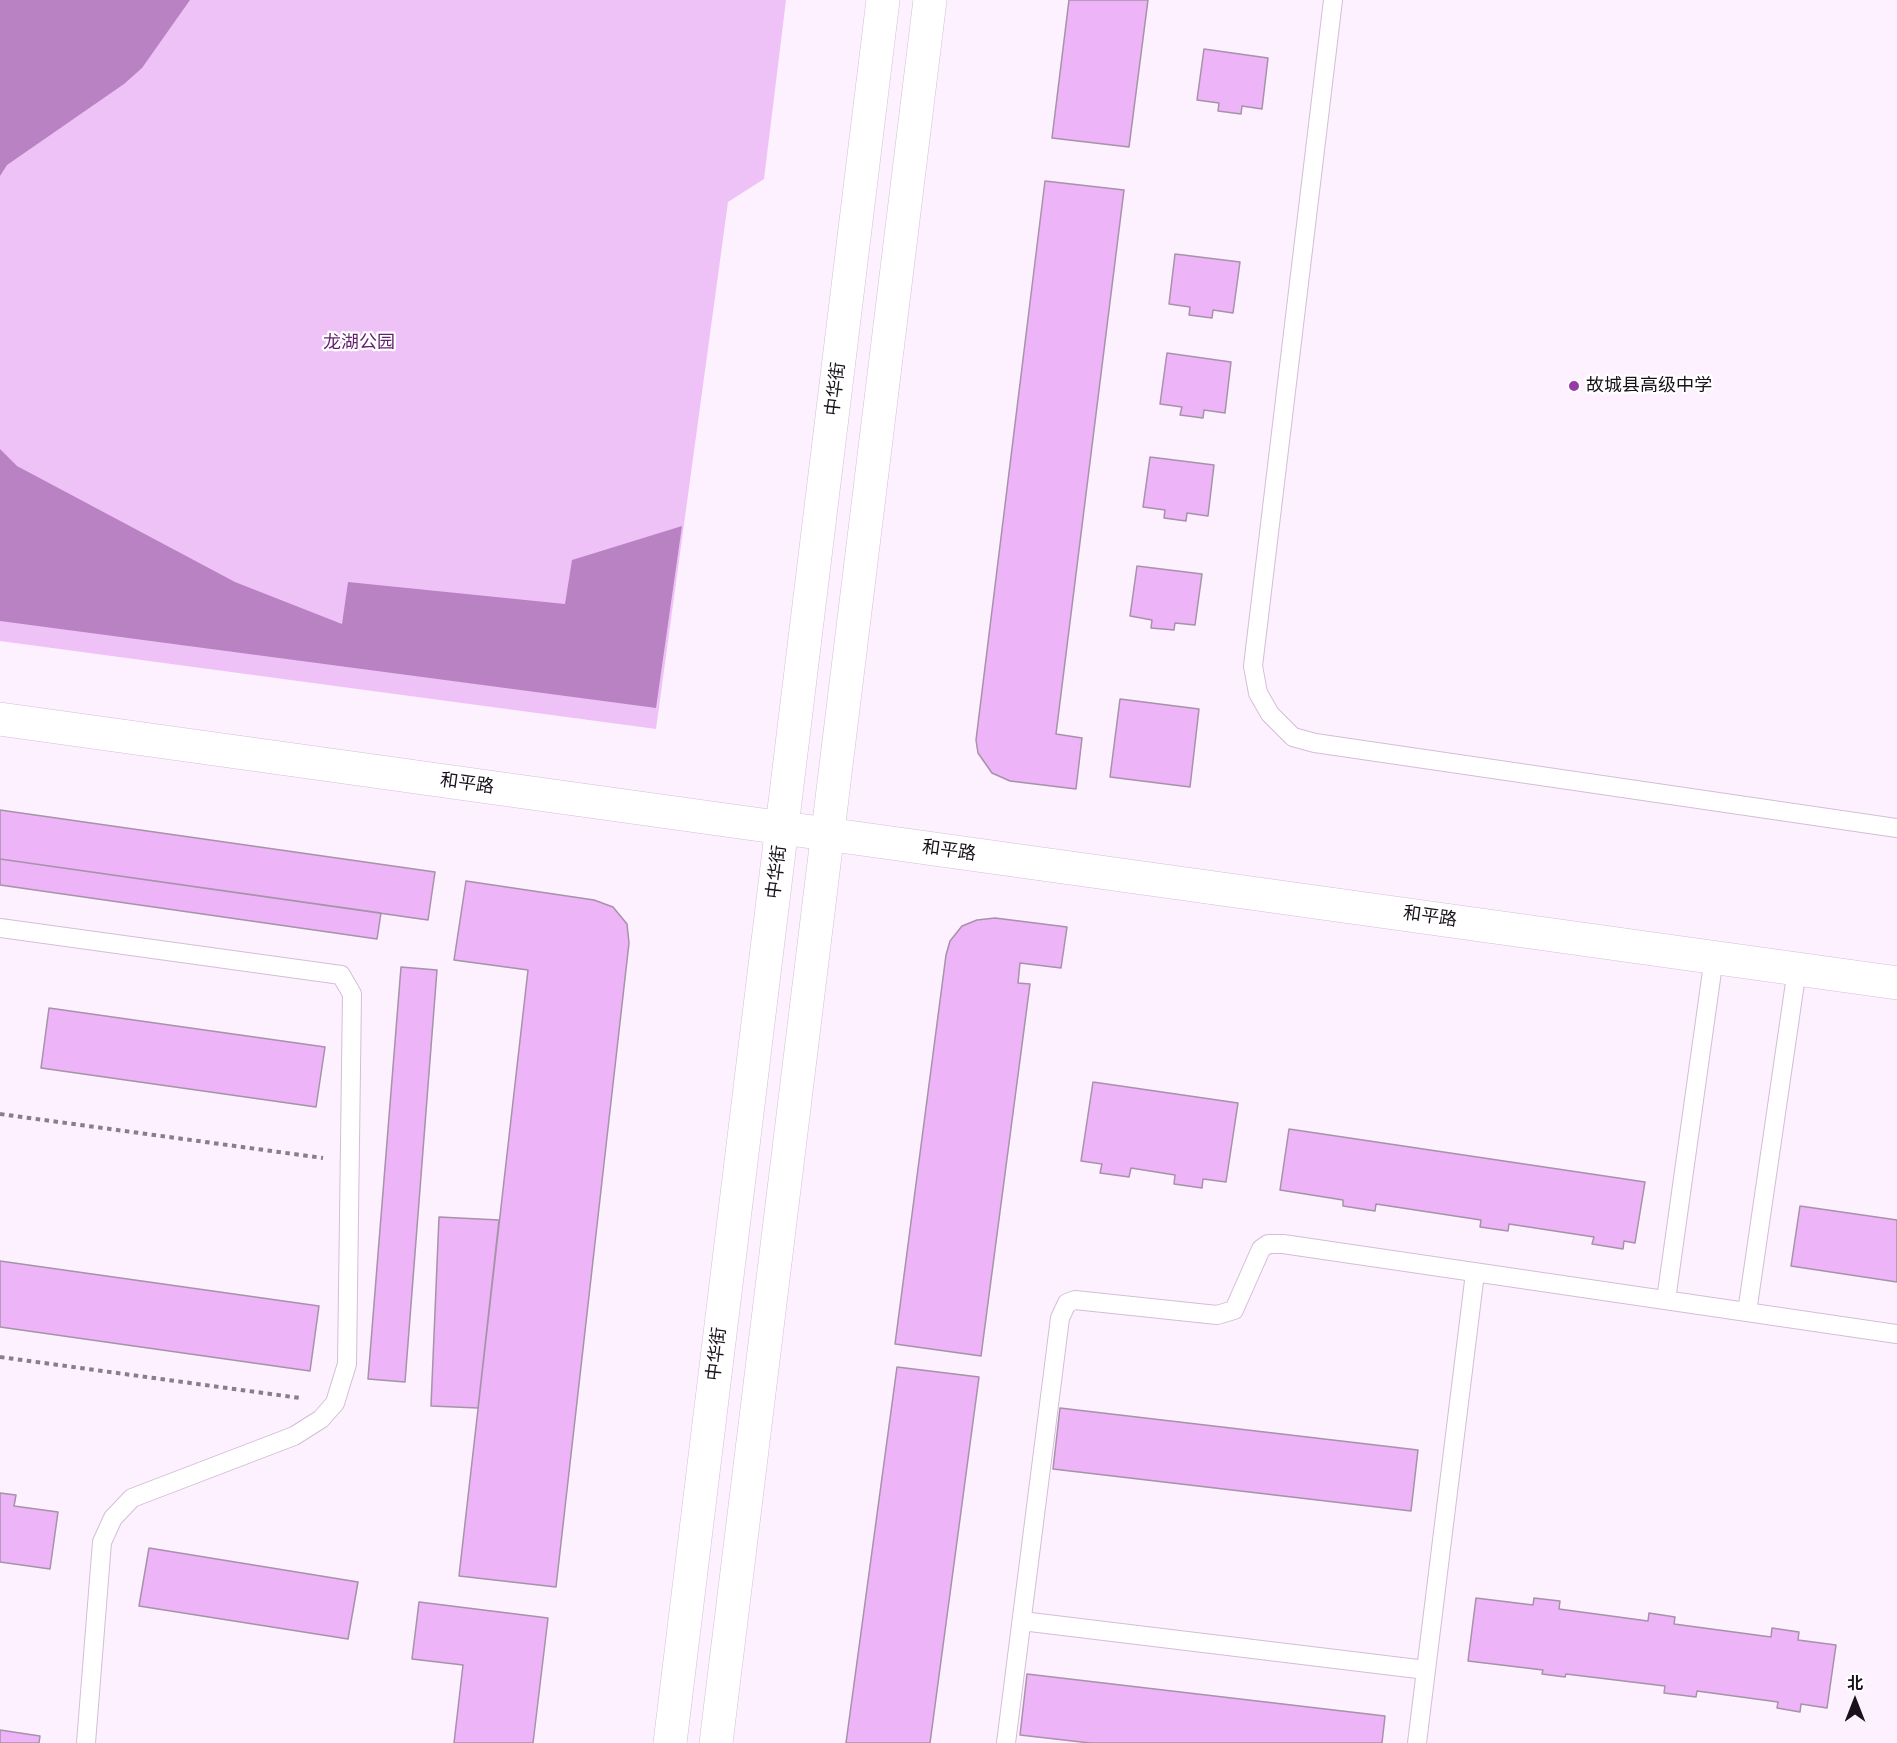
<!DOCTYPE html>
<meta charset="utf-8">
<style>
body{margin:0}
#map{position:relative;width:1897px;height:1743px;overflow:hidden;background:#fdf0ff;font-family:Manrope,"Noto Sans SC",sans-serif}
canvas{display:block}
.north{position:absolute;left:1825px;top:1671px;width:60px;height:60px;-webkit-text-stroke:4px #fff;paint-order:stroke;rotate:0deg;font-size:16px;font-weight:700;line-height:24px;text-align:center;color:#19121b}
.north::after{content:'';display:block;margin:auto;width:21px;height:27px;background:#19121b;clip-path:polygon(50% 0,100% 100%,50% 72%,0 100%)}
</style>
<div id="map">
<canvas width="1897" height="1743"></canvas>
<div class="north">北</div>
</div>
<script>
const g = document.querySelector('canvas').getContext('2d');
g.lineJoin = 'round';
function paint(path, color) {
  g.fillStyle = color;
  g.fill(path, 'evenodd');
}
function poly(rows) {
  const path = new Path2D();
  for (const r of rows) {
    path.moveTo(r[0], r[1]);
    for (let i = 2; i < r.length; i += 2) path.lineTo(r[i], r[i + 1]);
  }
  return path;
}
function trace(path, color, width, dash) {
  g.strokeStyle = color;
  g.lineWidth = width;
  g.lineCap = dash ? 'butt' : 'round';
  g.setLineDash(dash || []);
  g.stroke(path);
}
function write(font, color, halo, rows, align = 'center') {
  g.font = font + ' Manrope,"Noto Sans SC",sans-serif';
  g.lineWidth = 4.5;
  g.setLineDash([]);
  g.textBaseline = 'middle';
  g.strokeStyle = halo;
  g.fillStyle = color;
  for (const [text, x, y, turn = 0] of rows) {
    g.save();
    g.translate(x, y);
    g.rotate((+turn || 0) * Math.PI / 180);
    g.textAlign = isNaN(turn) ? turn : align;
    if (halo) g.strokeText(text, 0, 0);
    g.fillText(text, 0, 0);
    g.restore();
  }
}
paint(poly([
 [0,0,786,0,764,179,728,202,656,729,0,641]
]), '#efc2f7');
paint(poly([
 [0,0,190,0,142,68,124,84,7,165,0,176],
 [0,449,17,466,235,582,342,624,348,582,565,604,572,560,682,526,656,708,0,621]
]), '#b983c3');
const building = poly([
 [1069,0,1148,0,1129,147,1052,138,1069,0],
 [1204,49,1268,58,1262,109,1242,106,1241,114,1218,111,1219,103,1197,100,1204,49],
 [1045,181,1124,190,1056,734,1082,738,1076,789,1010,781,992,773,978,753,976,740,1045,181],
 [1175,254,1240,262,1233,313,1213,310,1212,318,1189,315,1190,307,1169,304,1175,254],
 [1167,353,1231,362,1225,413,1204,410,1203,418,1180,415,1182,407,1160,404,1167,353],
 [1150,457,1214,465,1208,516,1187,513,1186,521,1164,518,1165,510,1143,507,1150,457],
 [1137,566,1202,574,1195,625,1175,623,1174,630,1151,628,1152,620,1130,616,1137,566],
 [1120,699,1199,709,1190,787,1110,777,1120,699],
 [0,810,435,872,428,920,0,859,0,810],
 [0,859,381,913,377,939,0,885,0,859],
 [466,881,594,900,613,907,627,924,629,943,556,1587,459,1576,528,970,454,960,466,881],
 [995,918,1067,927,1061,968,1020,963,1018,983,1030,984,981,1356,895,1344,946,955,950,941,962,926,977,920,995,918],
 [401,967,437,970,405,1382,368,1379,401,967],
 [49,1008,325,1047,316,1107,41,1068,49,1008],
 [1093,1082,1238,1103,1226,1182,1203,1179,1202,1188,1174,1184,1175,1175,1131,1168,1129,1177,1100,1173,1102,1164,1081,1161,1093,1082],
 [1289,1129,1645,1182,1635,1243,1624,1241,1623,1249,1592,1244,1594,1237,1509,1224,1508,1231,1480,1227,1481,1220,1376,1204,1375,1211,1343,1206,1343,1200,1280,1190,1289,1129],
 [1800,1206,1897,1220,1897,1282,1791,1266,1800,1206],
 [439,1217,499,1220,478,1408,431,1406,439,1217],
 [0,1261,319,1306,310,1371,0,1327,0,1261],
 [897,1367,979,1377,930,1743,846,1743,897,1367],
 [1060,1408,1418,1450,1411,1511,1053,1469,1060,1408],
 [0,1493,16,1495,14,1506,58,1512,50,1569,0,1562,0,1493],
 [149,1548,358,1582,348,1639,139,1606,149,1548],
 [1476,1598,1533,1605,1534,1598,1560,1601,1559,1609,1648,1621,1649,1613,1675,1617,1674,1624,1771,1637,1772,1628,1799,1632,1798,1640,1836,1645,1827,1708,1801,1704,1800,1712,1777,1708,1778,1702,1697,1691,1696,1697,1664,1693,1665,1686,1566,1674,1565,1677,1542,1674,1543,1670,1468,1661,1476,1598],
 [419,1602,548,1618,533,1743,454,1743,463,1665,412,1659,419,1602],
 [1027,1674,1385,1716,1382,1743,1090,1743,1020,1735,1027,1674],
 [0,1730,40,1736,39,1743,0,1743,0,1730]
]);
paint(building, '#edb4f7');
trace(building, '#a692a9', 1.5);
const service = poly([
 [1333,0,1253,666,1258,693,1270,714,1293,737,1315,743,1897,828],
 [0,928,341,975,352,994,347,1364,335,1403,321,1419,294,1436,132,1498,113,1518,102,1542,86,1743],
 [1666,1300,1714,957],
 [1747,1312,1797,969],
 [1022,1621,1426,1670],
 [1006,1743,1060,1318,1067,1303,1075,1300,1217,1315,1234,1310,1261,1249,1268,1244,1283,1244,1897,1334],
 [1417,1743,1475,1273]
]);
const tertiary = poly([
 [0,719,1897,983]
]);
const secondary = poly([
 [670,1743,883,0],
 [716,1743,930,0]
]);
trace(service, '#d3bed6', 20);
trace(tertiary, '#d3bed6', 34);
trace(secondary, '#d3bed6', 34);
trace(poly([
 [0,1114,323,1158],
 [0,1357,300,1398]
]), '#887e8a', 4, [4.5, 4.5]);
trace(service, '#fff', 18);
trace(tertiary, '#fff', 33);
trace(secondary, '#fff', 33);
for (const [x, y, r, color] of [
 [1574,386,6,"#963ba6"]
]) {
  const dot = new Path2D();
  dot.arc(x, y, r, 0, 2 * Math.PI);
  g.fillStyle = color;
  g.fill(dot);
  trace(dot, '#fff', 2);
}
write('18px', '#621f6d', '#fff', [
 ["龙湖公园",359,343]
]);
write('18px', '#19121b', '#fff', [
 ["故城县高级中学",1586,386]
], 'left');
write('18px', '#19121b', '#fff', [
 ["中华街",836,389,-83],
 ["和平路",467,784,8],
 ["和平路",949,851,8],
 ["中华街",777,872,-83],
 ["和平路",1430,917,8],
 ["中华街",717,1354,-83]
]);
</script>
